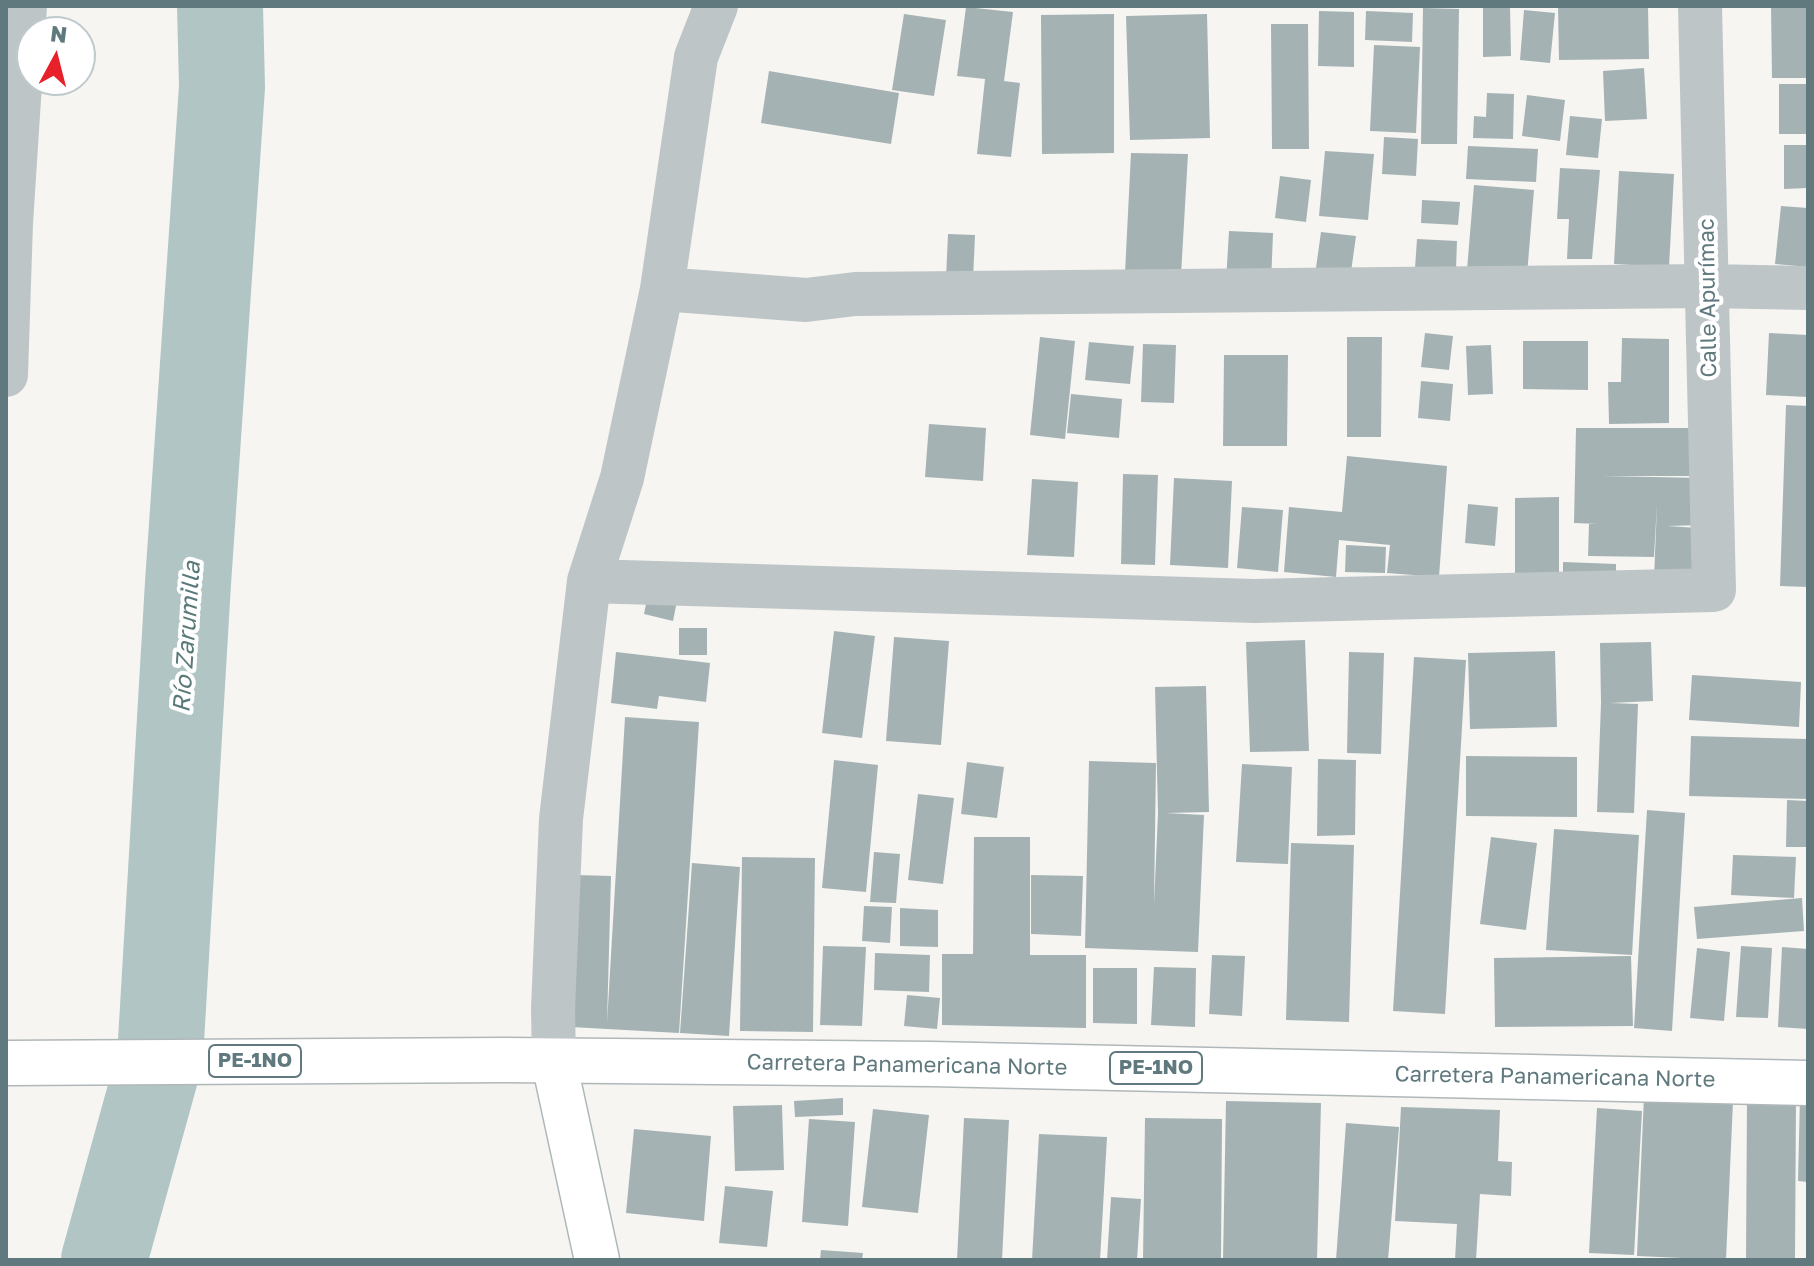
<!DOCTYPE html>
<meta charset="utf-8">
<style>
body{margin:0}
#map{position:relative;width:1814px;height:1266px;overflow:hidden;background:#f6f5f2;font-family:"Golos Text",sans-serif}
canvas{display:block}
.frame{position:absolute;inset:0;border:8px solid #60797e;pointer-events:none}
.north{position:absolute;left:16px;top:16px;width:80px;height:80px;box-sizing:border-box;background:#fff;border:2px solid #bfc9cb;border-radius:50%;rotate:7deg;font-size:22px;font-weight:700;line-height:32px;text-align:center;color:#60797e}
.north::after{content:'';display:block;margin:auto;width:28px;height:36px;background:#e72029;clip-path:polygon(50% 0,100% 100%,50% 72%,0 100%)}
</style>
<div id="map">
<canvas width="1814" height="1266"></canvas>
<div class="frame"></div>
<div class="north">N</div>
</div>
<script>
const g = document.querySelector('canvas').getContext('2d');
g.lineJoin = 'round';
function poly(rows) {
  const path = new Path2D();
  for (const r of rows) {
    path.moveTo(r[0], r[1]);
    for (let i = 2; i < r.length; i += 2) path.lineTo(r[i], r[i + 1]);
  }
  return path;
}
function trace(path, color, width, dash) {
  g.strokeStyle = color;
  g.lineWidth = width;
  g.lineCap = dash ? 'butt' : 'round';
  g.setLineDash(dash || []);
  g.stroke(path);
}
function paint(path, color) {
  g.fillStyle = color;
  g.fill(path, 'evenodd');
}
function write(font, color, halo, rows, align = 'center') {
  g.font = font + ' "Golos Text",sans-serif';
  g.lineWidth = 8;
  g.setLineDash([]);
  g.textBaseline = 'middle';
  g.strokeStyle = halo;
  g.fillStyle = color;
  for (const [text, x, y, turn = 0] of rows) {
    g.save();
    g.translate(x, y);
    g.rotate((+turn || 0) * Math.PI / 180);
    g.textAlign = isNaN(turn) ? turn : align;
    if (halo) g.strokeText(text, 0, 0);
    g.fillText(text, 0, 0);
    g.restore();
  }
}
trace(poly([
 [104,1260,160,1058,188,583,222,87,220,6]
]), '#b1c5c4', 86);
paint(poly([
 [1483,6,1510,6,1511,56,1483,57],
 [1558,6,1648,6,1649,59,1559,60],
 [966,7,1013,12,1004,81,1020,83,1011,157,977,154,985,79,957,76],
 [1771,7,1808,7,1808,78,1772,78],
 [1423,8,1459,9,1457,144,1421,144],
 [1524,10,1555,13,1550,63,1520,60],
 [1319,11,1354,12,1354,67,1318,66],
 [1366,11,1413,13,1412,42,1365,40],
 [904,14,946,20,934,96,892,90],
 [1114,14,1114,153,1042,154,1041,15],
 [1207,14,1210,138,1130,140,1126,16],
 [1271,24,1308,24,1309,149,1272,149],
 [1374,45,1420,47,1416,133,1370,131],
 [1644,68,1647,119,1605,121,1603,71],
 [769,71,899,93,891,144,761,123],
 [1779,84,1808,84,1808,134,1779,134],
 [1487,93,1514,94,1513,139,1473,138,1474,116,1486,117],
 [1527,95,1565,100,1560,141,1522,136],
 [1570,116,1602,119,1598,158,1566,155],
 [1384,137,1418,139,1416,176,1382,174],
 [1784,145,1808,145,1808,188,1784,189],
 [1468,146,1538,149,1536,182,1466,179],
 [1325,151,1374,154,1368,220,1319,216],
 [1131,153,1188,154,1181,275,1125,273],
 [1560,168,1600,170,1592,259,1567,259,1569,219,1557,219],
 [1619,171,1674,174,1669,267,1614,264],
 [1280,176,1311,180,1306,222,1275,218],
 [1474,185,1534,190,1527,275,1467,270],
 [1422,200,1460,202,1458,225,1421,223],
 [1781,206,1808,208,1808,267,1775,264],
 [1229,231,1273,233,1271,284,1226,282],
 [1321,232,1356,236,1351,272,1316,268],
 [948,234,975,235,973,280,946,278],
 [1417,239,1457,241,1456,270,1415,268],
 [1425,333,1453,336,1449,370,1421,367],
 [1769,333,1808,335,1808,397,1766,395],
 [1040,337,1075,341,1065,439,1030,435],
 [1347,337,1382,337,1381,437,1347,437],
 [1622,338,1669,339,1669,423,1609,424,1608,382,1621,382],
 [1523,341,1588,341,1588,390,1523,389],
 [1089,342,1134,346,1130,384,1085,380],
 [1143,344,1176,345,1174,403,1141,402],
 [1491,345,1493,394,1468,395,1466,346],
 [1224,355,1288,355,1287,446,1223,446],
 [1421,381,1453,384,1450,421,1418,418],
 [1071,394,1122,399,1119,438,1067,433],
 [1786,405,1808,406,1808,587,1780,586],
 [929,424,986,428,983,481,925,477],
 [1576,428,1690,428,1690,476,1603,476,1702,478,1702,525,1667,526,1698,528,1695,581,1654,579,1657,504,1654,557,1588,556,1589,524,1598,524,1574,523],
 [1347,456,1447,466,1439,577,1387,573,1390,545,1339,540,1336,577,1284,572,1289,507,1342,512],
 [1123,474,1158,475,1155,565,1121,564],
 [1174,478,1232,481,1228,568,1170,565],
 [1032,479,1078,482,1074,557,1027,555],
 [1559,497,1559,577,1515,577,1515,498],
 [1468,504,1498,507,1495,546,1465,543],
 [1242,507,1283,510,1278,572,1237,568],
 [1346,545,1386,547,1385,573,1345,572],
 [1563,562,1616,564,1616,583,1563,580],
 [649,589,678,596,673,621,644,614],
 [679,628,707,628,707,655,679,655],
 [834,631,875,636,862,738,822,733],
 [894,637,949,641,941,745,886,741],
 [1305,640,1309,751,1250,752,1246,642],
 [1651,642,1653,701,1610,703,1638,704,1634,813,1597,812,1601,703,1600,643],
 [1555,651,1557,727,1470,729,1468,653],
 [616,652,710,663,706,702,659,696,657,709,611,703],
 [1349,652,1384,653,1381,754,1347,753],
 [1414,657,1466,660,1445,1014,1393,1011],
 [1692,675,1801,682,1799,727,1689,720],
 [1206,686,1209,812,1166,813,1204,815,1198,952,1085,948,1089,761,1156,763,1154,905,1158,813,1155,687],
 [625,717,699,722,679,1033,571,1027,576,875,611,876,607,1023],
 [1691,736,1808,739,1808,799,1689,796],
 [1466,756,1577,757,1577,817,1466,816],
 [1318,759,1356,760,1355,835,1317,836],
 [834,760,878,765,866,892,822,888],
 [967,762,1004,767,997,818,961,814],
 [1242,764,1292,767,1288,864,1236,862],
 [918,794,954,798,943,884,908,880],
 [1787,800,1808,801,1808,847,1786,847],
 [1647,810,1685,813,1672,1031,1634,1028],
 [1554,829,1639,835,1632,955,1546,950],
 [974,837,1030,837,1030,955,1086,955,1086,1028,942,1025,942,954,973,954],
 [1491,837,1537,843,1526,930,1480,924],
 [1291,843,1354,845,1349,1022,1286,1020],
 [874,852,900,854,896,903,870,902],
 [1733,855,1796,857,1794,898,1731,895],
 [742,857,815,858,813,1032,740,1031],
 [692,863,740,867,729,1036,680,1033],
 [1031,875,1083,876,1081,936,1031,934],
 [1802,898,1804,931,1697,939,1694,907],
 [864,906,892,907,890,943,862,941],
 [900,908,938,910,938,947,900,946],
 [823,946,866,947,862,1026,820,1025],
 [1741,946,1772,948,1768,1018,1736,1017],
 [1782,947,1808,949,1808,1029,1778,1027],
 [1697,948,1730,952,1724,1021,1690,1018],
 [875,953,930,955,929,992,874,990],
 [1212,955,1245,956,1242,1016,1209,1014],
 [1631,956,1633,1026,1495,1027,1494,958],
 [1154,967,1196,968,1195,1027,1151,1025],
 [1093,968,1137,968,1137,1024,1093,1023],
 [907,995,940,998,937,1029,904,1026],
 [1644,1096,1733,1101,1726,1260,1637,1256],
 [1800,1096,1808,1097,1808,1182,1798,1181],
 [843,1098,843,1115,795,1117,794,1101],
 [1747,1098,1796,1098,1795,1260,1746,1260],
 [1226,1101,1321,1103,1317,1260,1223,1260],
 [782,1105,784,1170,735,1171,733,1106],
 [1401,1107,1500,1110,1498,1161,1512,1162,1511,1196,1480,1194,1476,1260,1455,1260,1457,1224,1395,1221],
 [1597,1108,1642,1111,1634,1255,1589,1253],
 [873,1109,929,1115,918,1213,862,1207],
 [964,1118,1009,1120,1002,1260,957,1260],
 [1145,1118,1222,1119,1221,1260,1143,1260],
 [809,1119,855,1122,848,1226,802,1222],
 [1346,1123,1399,1127,1388,1260,1336,1260],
 [634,1129,711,1136,704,1221,626,1213],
 [1039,1134,1107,1137,1100,1260,1032,1260],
 [725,1186,773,1191,767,1247,719,1243],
 [1111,1197,1141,1199,1137,1260,1107,1260],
 [821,1250,863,1253,862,1260,820,1260]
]), '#a5b2b4');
const secondary = poly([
 [554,1062,597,1260]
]);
const primary = poly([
 [6,1063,505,1060,931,1064,1808,1083]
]);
trace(secondary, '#aeb8ba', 47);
trace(primary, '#b0b7b9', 47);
trace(poly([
 [662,289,806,300,855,294,1708,286,1808,288],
 [6,375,11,223,25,6],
 [589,581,1255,601,1714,590,1700,6],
 [554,1062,553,1009,561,819,589,581,622,478,662,289,696,57,716,6]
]), '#bec5c7', 44);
trace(secondary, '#fff', 44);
trace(primary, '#fff', 44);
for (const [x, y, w] of [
 [255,1061,92],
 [1156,1068,92]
]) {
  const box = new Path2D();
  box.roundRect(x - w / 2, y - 16, w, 32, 6);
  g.fillStyle = '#fff';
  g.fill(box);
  trace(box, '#60797e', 2);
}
write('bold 20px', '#60797e', null, [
 ["PE-1NO",255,1061],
 ["PE-1NO",1156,1068]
]);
write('22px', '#60797e', '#fff', [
 ["Calle Apurímac",1708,298,-91],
 ["Carretera Panamericana Norte",907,1065,1],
 ["Carretera Panamericana Norte",1555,1077,1]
]);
write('italic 24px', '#5a7a79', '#fff', [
 ["Río Zarumilla",187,637,-86]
]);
</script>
